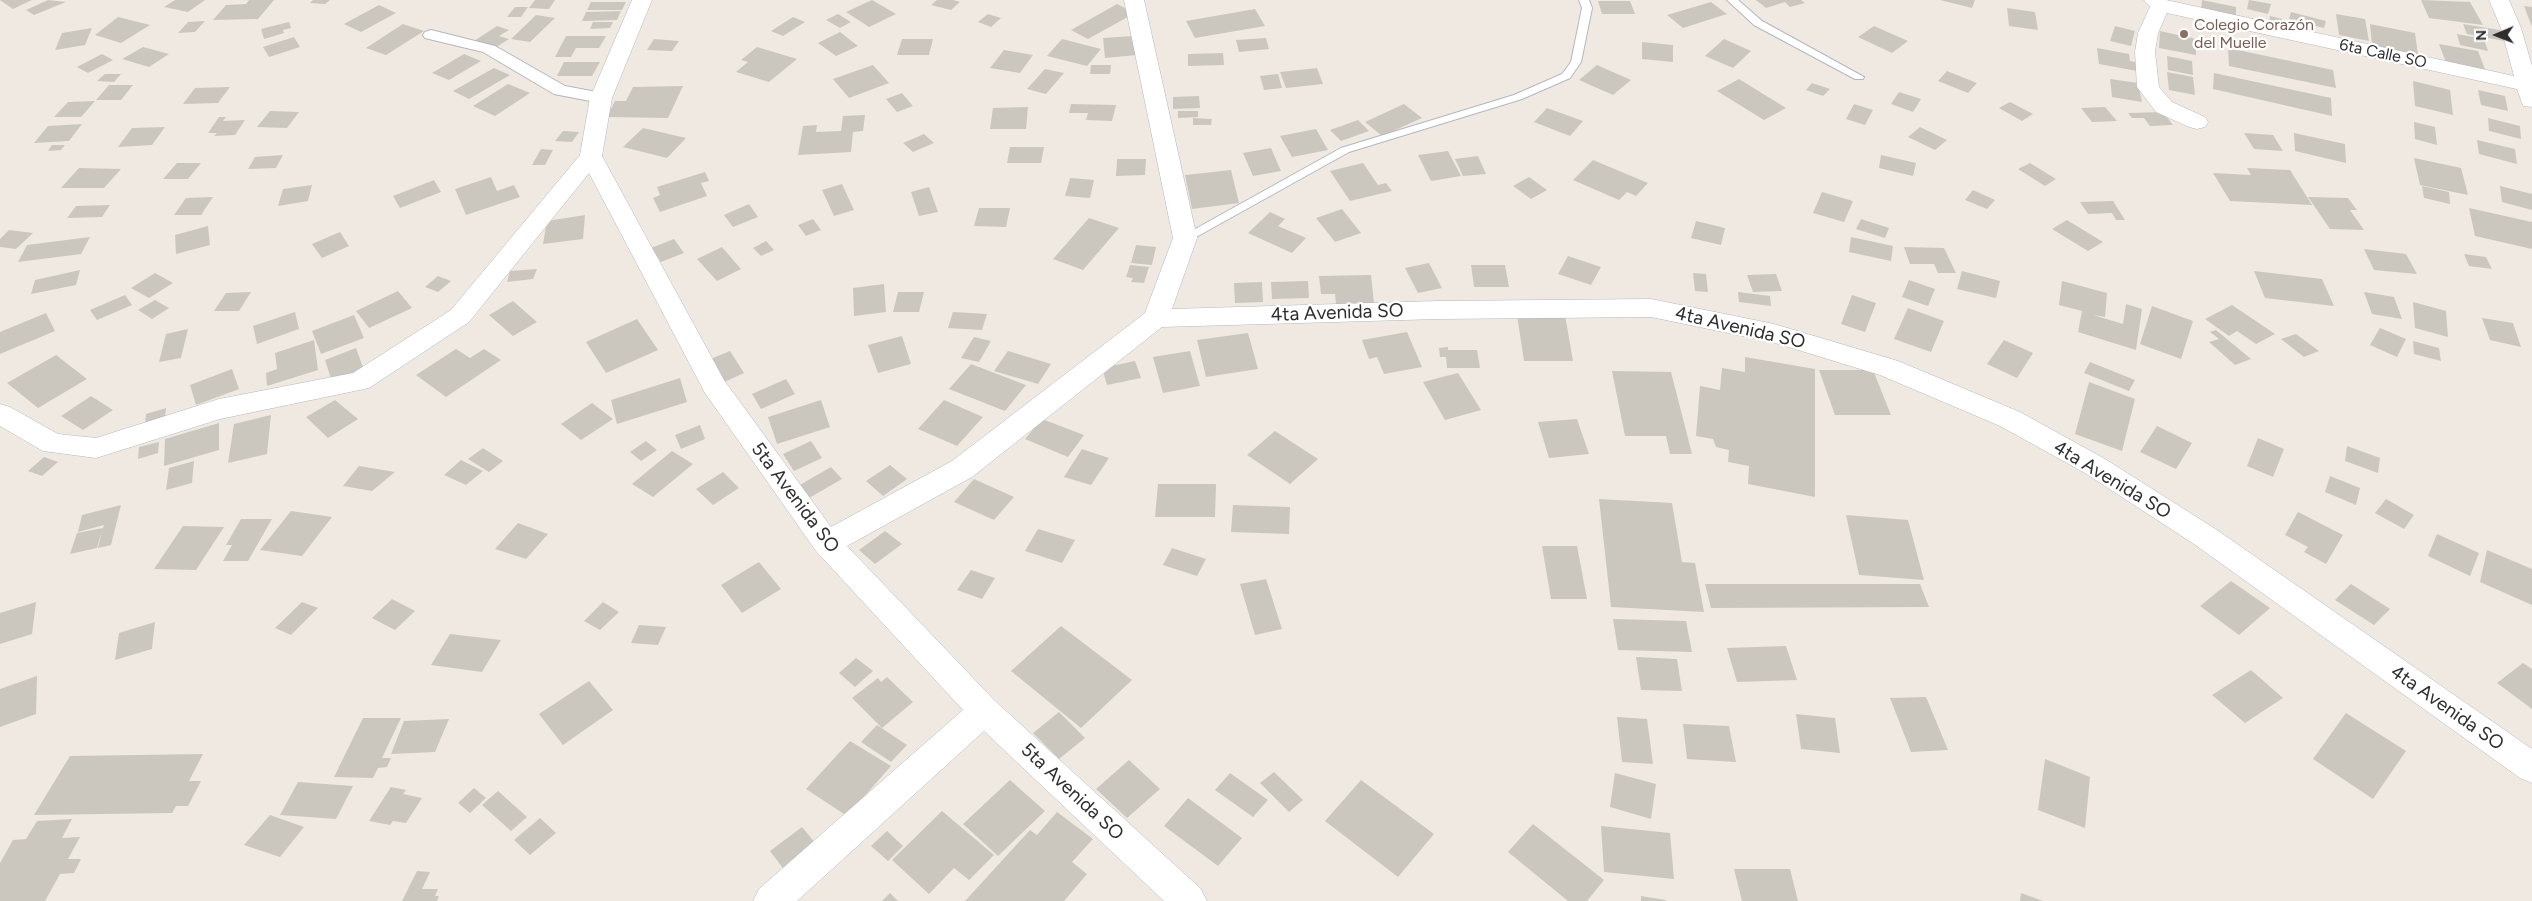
<!DOCTYPE html>
<meta charset="utf-8">
<style>
body{margin:0}
#map{position:relative;width:2532px;height:901px;overflow:hidden;background:#efe9e1;font-family:Figtree,sans-serif}
canvas{display:block}
.north{position:absolute;left:2472px;top:10px;width:50px;height:50px;-webkit-text-stroke:4px #fff;paint-order:stroke;rotate:269deg;font-size:14px;font-weight:700;line-height:20px;text-align:center;color:#2e2e2e}
.north::after{content:'';display:block;margin:auto;width:18px;height:22px;background:#2e2e2e;clip-path:polygon(50% 0,100% 100%,50% 72%,0 100%)}
</style>
<div id="map">
<canvas width="2532" height="901"></canvas>
<div class="north">N</div>
</div>
<script>
const g = document.querySelector('canvas').getContext('2d');
g.lineJoin = 'round';
function paint(path, color) {
  g.fillStyle = color;
  g.fill(path, 'evenodd');
}
function poly(rows) {
  const path = new Path2D();
  for (const r of rows) {
    path.moveTo(r[0], r[1]);
    for (let i = 2; i < r.length; i += 2) path.lineTo(r[i], r[i + 1]);
  }
  return path;
}
function trace(path, color, width, dash) {
  g.strokeStyle = color;
  g.lineWidth = width;
  g.lineCap = dash ? 'butt' : 'round';
  g.setLineDash(dash || []);
  g.stroke(path);
}
function write(font, color, halo, rows, align = 'center') {
  g.font = font + ' Figtree,sans-serif';
  g.lineWidth = 4.5;
  g.setLineDash([]);
  g.textBaseline = 'middle';
  g.strokeStyle = halo;
  g.fillStyle = color;
  for (const [text, x, y, turn = 0] of rows) {
    g.save();
    g.translate(x, y);
    g.rotate((+turn || 0) * Math.PI / 180);
    g.textAlign = isNaN(turn) ? turn : align;
    if (halo) g.strokeText(text, 0, 0);
    g.fillText(text, 0, 0);
    g.restore();
  }
}
paint(poly([
 [0,0,32,0,13,9],
 [48,0,66,2,34,15,26,10],
 [175,0,205,0,188,12,164,7],
 [249,0,274,0,258,19,213,20,226,5,246,4],
 [313,0,330,0,325,4,310,3],
 [535,0,555,0,549,9,529,8],
 [872,0,896,14,869,27,846,12],
 [937,0,953,0,960,2,951,10,931,5],
 [1756,0,1801,0,1805,3,1790,7,1785,2,1766,8],
 [1940,0,1975,0,1972,8],
 [2202,0,2236,7,2236,17,2201,9],
 [2249,0,2271,4,2268,14,2247,9],
 [2421,0,2470,2,2483,25,2429,18],
 [1598,1,1630,1,1635,14,1602,14],
 [591,2,626,2,622,10,587,10],
 [1711,2,1727,14,1683,28,1667,15],
 [1117,4,1135,13,1088,39,1071,30],
 [379,5,396,13,361,32,344,24],
 [2524,6,2532,7,2532,27],
 [515,7,528,7,521,17,507,17],
 [2007,8,2035,12,2038,30,2009,26],
 [1255,9,1265,26,1195,38,1186,21],
 [621,11,617,20,582,21,586,12],
 [2291,12,2326,21,2324,28,2289,19],
 [838,14,851,22,840,28,826,20],
 [988,14,1001,18,991,27,978,22],
 [2336,14,2365,19,2369,41,2339,35],
 [536,15,555,18,530,42,511,39],
 [2270,16,2282,19,2281,31,2269,28],
 [118,17,150,25,121,43,95,35],
 [793,17,805,22,783,36,771,31],
 [205,21,195,32,178,33,188,22],
 [289,22,291,28,283,30,284,33,264,39,261,29],
 [593,22,613,22,610,28,590,29],
 [403,24,424,31,386,55,366,48],
 [2370,24,2415,33,2418,55,2372,45],
 [2463,24,2500,30,2504,41,2467,34],
 [497,26,509,30,499,36,509,39,495,48,474,41],
 [1874,26,1908,41,1892,53,1858,37],
 [2115,26,2135,31,2131,46,2110,41],
 [92,28,85,45,55,50,62,33],
 [2160,31,2196,39,2196,55,2159,48],
 [840,32,858,46,836,56,818,43],
 [2457,34,2484,39,2488,51,2460,45],
 [566,36,606,36,599,48,576,48,571,57,555,57],
 [1133,36,1137,55,1105,58,1103,38],
 [294,37,300,47,269,57,263,47],
 [1266,38,1269,49,1239,52,1236,40],
 [654,39,679,41,672,51,647,50],
 [902,39,933,39,929,55,897,55],
 [1062,39,1101,49,1087,66,1047,56],
 [1724,39,1751,51,1733,68,1705,56],
 [1642,42,1673,45,1673,62,1642,59],
 [2439,44,2478,51,2486,72,2447,65],
 [143,47,169,54,149,67,122,59],
 [757,47,797,59,769,82,736,72,748,62,741,60],
 [2097,48,2129,54,2130,61,2136,62,2137,71,2099,64],
 [2228,48,2333,70,2336,88,2229,66],
 [1004,50,1033,55,1020,73,990,68],
 [1223,53,1224,65,1188,66,1188,54],
 [102,54,113,60,88,73,77,67],
 [464,54,481,61,449,80,432,73],
 [2167,56,2192,61,2193,75,2168,70],
 [564,62,600,62,592,76,557,76],
 [873,65,889,83,849,98,833,79],
 [1091,65,1111,65,1110,74,1090,74],
 [1597,65,1631,80,1613,95,1579,80],
 [494,68,510,75,469,99,453,91],
 [1317,68,1323,84,1286,88,1280,72],
 [1045,69,1064,73,1046,94,1027,89],
 [1947,71,1977,83,1968,93,1938,81],
 [2167,72,2193,77,2195,95,2169,90],
 [2214,73,2331,98,2332,116,2213,89],
 [105,74,121,74,114,82,97,81],
 [1278,74,1282,88,1264,90,1260,76],
 [1739,79,1786,108,1764,120,1717,91],
 [2110,79,2138,83,2142,102,2112,97],
 [2413,81,2450,90,2453,115,2415,106],
 [1812,83,1830,89,1823,96,1806,90],
 [508,84,530,93,495,116,473,106],
 [109,85,133,85,121,100,96,100],
 [683,86,668,118,607,117,615,101,626,101,633,87],
 [230,87,218,103,183,104,195,88],
 [2478,90,2505,96,2508,111,2481,105],
 [1899,92,1921,99,1913,112,1891,104],
 [902,93,913,106,897,112,886,99],
 [1199,96,1200,108,1173,109,1173,97],
 [95,101,81,117,54,117,68,102],
 [2010,102,2033,114,2022,121,1999,108],
 [1071,104,1116,105,1112,121,1086,120,1088,113,1069,113],
 [1404,104,1422,118,1382,136,1365,122],
 [1854,104,1873,110,1865,125,1846,119],
 [1028,107,1026,129,990,129,993,108],
 [2105,107,2117,121,2092,122,2081,108],
 [1547,108,1583,121,1570,136,1534,122],
 [270,111,299,112,287,128,257,127],
 [1178,111,1198,111,1198,117,1178,118],
 [2163,112,2173,125,2150,126,2144,118,2132,118,2128,113],
 [865,115,863,131,853,132,851,152,798,155,803,126,817,125,816,132,841,131,843,116],
 [219,117,226,117,223,121,245,120,235,135,214,136,217,133,208,133],
 [1193,118,1212,119,1211,125,1193,125],
 [2488,118,2520,126,2521,139,2489,131],
 [1358,120,1369,131,1341,141,1330,130],
 [2414,122,2435,127,2437,145,2415,139],
 [82,124,69,141,34,143,48,126],
 [165,127,152,145,118,147,132,128],
 [1920,127,1947,140,1935,150,1908,137],
 [643,128,686,138,667,158,623,147],
 [1316,129,1328,150,1292,157,1280,136],
 [563,131,579,132,572,142,555,141],
 [2244,133,2273,135,2283,151,2254,149],
 [2294,133,2345,144,2346,163,2295,151],
 [924,134,934,143,913,152,903,143],
 [2477,140,2515,149,2517,164,2479,154],
 [52,145,65,145,61,150,48,151],
 [1010,147,1044,147,1041,163,1007,163],
 [1271,148,1281,171,1253,176,1243,153],
 [541,149,553,150,545,165,532,165],
 [1448,151,1461,176,1431,181,1418,155],
 [283,155,276,168,248,169,255,157],
 [1881,155,1916,163,1913,176,1879,168],
 [1478,156,1486,174,1463,176,1455,159],
 [2414,158,2461,168,2468,195,2420,185],
 [1117,159,1146,159,1145,175,1116,176],
 [1593,160,1648,183,1636,196,1627,192,1619,200,1573,180],
 [177,163,201,163,188,179,163,179],
 [1363,163,1378,185,1386,183,1392,191,1350,201,1330,171],
 [2030,163,2056,179,2045,186,2018,169],
 [79,168,121,169,104,188,61,188],
 [2247,168,2290,170,2312,205,2230,201,2213,173,2251,175],
 [1231,170,1239,203,1192,209,1185,175],
 [705,172,709,181,701,183,707,196,660,212,653,198,660,195,657,187],
 [491,177,497,191,514,185,520,197,466,215,455,189],
 [1529,177,1547,190,1531,199,1513,186],
 [1070,178,1094,180,1090,198,1065,196],
 [434,180,441,192,400,208,393,196],
 [842,184,854,210,834,216,822,190],
 [312,185,308,201,278,206,283,189],
 [2422,186,2449,192,2450,204,2424,198],
 [2500,186,2532,194,2532,210,2502,202],
 [929,187,938,212,919,216,911,192],
 [1973,190,1995,200,1987,209,1965,200],
 [1822,192,1853,201,1844,222,1813,213],
 [213,197,201,215,174,215,186,198],
 [2308,197,2348,198,2357,210,2350,210,2364,230,2330,229],
 [2113,201,2125,220,2116,220,2112,213,2088,214,2080,202],
 [749,204,758,217,733,227,724,215],
 [110,205,102,217,67,218,76,206],
 [979,208,1010,208,1006,227,974,226],
 [2469,208,2532,222,2532,249,2475,236],
 [1342,209,1361,233,1335,242,1316,218],
 [1270,212,1285,219,1278,226,1306,238,1292,253,1248,233],
 [585,215,583,239,543,244,547,221],
 [1089,218,1119,228,1083,270,1053,259],
 [813,219,821,230,806,236,798,225],
 [1861,219,1889,228,1885,238,1856,229],
 [2067,220,2103,242,2088,251,2052,229],
 [1696,221,1725,228,1721,245,1691,238],
 [208,226,210,245,176,254,175,235],
 [9,230,33,233,16,249,0,247,0,239],
 [340,232,349,246,322,258,312,244],
 [90,237,81,254,18,262,27,245],
 [1851,237,1893,246,1891,261,1849,252],
 [674,239,684,253,661,262,651,248],
 [766,241,774,250,761,256,753,248],
 [1136,245,1156,247,1152,265,1131,263],
 [722,247,741,269,717,281,697,259],
 [1904,247,1944,248,1956,273,1938,273,1934,264,1910,264],
 [2364,249,2406,254,2417,274,2374,270],
 [2464,254,2486,257,2492,269,2469,266],
 [1568,256,1601,267,1591,285,1558,274],
 [1429,263,1442,288,1418,293,1405,268],
 [1130,265,1149,267,1144,283,1131,282,1133,278,1126,277],
 [1471,265,1505,265,1509,287,1474,287],
 [537,269,533,279,507,282,510,271],
 [80,270,76,285,31,294,35,280],
 [1962,271,2000,281,1996,298,1957,289],
 [2254,271,2322,279,2334,306,2265,298],
 [155,273,173,283,149,298,131,288],
 [1693,273,1706,274,1708,292,1695,291],
 [1776,274,1782,291,1753,292,1747,275],
 [1371,275,1374,303,1336,304,1335,294,1321,294,1319,276],
 [438,276,451,281,438,292,425,287],
 [1909,280,1935,289,1928,306,1902,297],
 [1308,281,1309,298,1272,299,1271,282],
 [2062,281,2107,293,2105,317,2093,315,2123,324,2126,304,2142,309,2136,350,2078,332,2082,311,2059,305],
 [1262,282,1263,302,1235,303,1234,283],
 [884,284,886,312,854,316,853,288],
 [398,291,412,308,369,328,356,311],
 [251,292,239,311,214,311,226,293],
 [898,292,924,292,919,312,893,312],
 [1738,292,1770,296,1771,306,1739,302],
 [2364,292,2394,297,2402,319,2372,314],
 [125,295,132,305,97,320,90,310],
 [1852,295,1876,303,1865,332,1841,324],
 [155,300,169,308,152,319,138,310],
 [513,301,537,322,513,336,489,315],
 [2413,302,2446,311,2448,337,2415,328],
 [2232,305,2275,334,2256,344,2237,331,2229,336,2205,319],
 [2152,306,2193,321,2181,359,2140,344],
 [1908,308,1944,321,1931,352,1894,339],
 [295,312,299,329,257,344,253,326],
 [953,312,987,314,982,330,948,328],
 [46,313,55,331,0,354,0,332],
 [354,315,364,338,321,354,312,331],
 [1517,315,1565,315,1573,361,1524,361],
 [2482,318,2513,323,2521,347,2490,340],
 [637,319,658,350,606,373,586,342],
 [2380,328,2406,339,2397,357,2370,345],
 [188,329,181,358,159,362,166,334],
 [2216,330,2251,359,2235,365,2209,342,2219,339,2210,332],
 [1407,332,1422,367,1384,374,1377,357,1369,359,1362,340],
 [1248,333,1258,369,1206,377,1197,340],
 [2296,334,2319,351,2304,357,2281,339],
 [902,336,911,364,878,373,868,345],
 [974,337,991,341,979,362,961,358],
 [314,340,318,370,267,386,266,373,277,369,275,353],
 [2004,340,2033,353,2017,378,1987,364],
 [2413,341,2439,348,2441,361,2414,354],
 [1448,347,1448,350,1477,350,1480,368,1447,368,1446,357,1440,357,1439,348],
 [356,348,364,370,332,382,325,360],
 [456,349,470,358,484,349,501,360,446,397,416,375],
 [730,351,744,373,722,383,708,360],
 [1008,351,1051,364,1038,384,994,371],
 [1190,351,1200,386,1163,393,1153,357],
 [56,355,87,379,38,408,7,383],
 [1745,357,1815,369,1815,497,1748,484,1749,466,1728,462,1729,450,1716,447,1713,439,1696,436,1700,386,1720,390,1722,368,1745,372],
 [1135,361,1141,378,1107,385,1102,368],
 [2090,362,2135,380,2129,391,2084,373],
 [971,364,1026,385,1005,411,949,389],
 [232,369,239,389,196,405,190,385],
 [1819,370,1873,370,1891,415,1835,415],
 [1612,371,1671,372,1692,454,1670,454,1666,436,1625,436],
 [1458,373,1481,410,1445,420,1423,382],
 [680,378,687,402,617,424,611,400],
 [786,379,795,394,761,409,752,394],
 [2089,382,2135,399,2122,451,2075,434],
 [91,396,113,410,83,430,61,416],
 [335,400,358,419,328,438,306,417],
 [821,400,830,427,777,444,768,417],
 [944,400,983,417,957,446,918,429],
 [592,403,613,419,581,440,561,424],
 [166,408,165,419,145,425,146,414],
 [271,415,267,454,228,463,234,424],
 [1042,419,1084,435,1068,457,1025,439],
 [1577,419,1589,454,1549,458,1538,422],
 [219,423,219,450,164,466,165,439],
 [700,425,705,439,681,449,675,435],
 [2157,426,2192,443,2176,469,2140,452],
 [1275,431,1318,459,1290,484,1247,455],
 [2258,438,2284,449,2273,477,2247,466],
 [646,441,657,450,641,461,630,452],
 [811,441,822,458,794,471,783,454],
 [159,442,158,453,138,459,139,447],
 [2347,446,2380,458,2378,473,2345,461],
 [483,448,503,461,489,472,468,459],
 [1082,449,1109,458,1091,485,1064,477],
 [672,451,693,464,653,497,632,484],
 [44,457,58,462,42,476,28,471],
 [461,460,483,471,466,485,444,475],
 [194,461,192,483,166,490,169,468],
 [890,465,907,479,883,496,866,481],
 [359,466,395,472,372,491,343,486],
 [831,467,842,479,809,498,798,486],
 [723,472,739,488,713,505,696,489],
 [2330,476,2360,488,2356,505,2325,492],
 [974,479,1014,497,994,520,954,502],
 [1158,484,1216,484,1215,517,1155,517],
 [1599,499,1672,503,1682,562,1695,563,1704,612,1611,607],
 [2386,499,2414,515,2404,529,2375,513],
 [121,505,111,545,98,548,102,530,97,548,70,554,77,533,103,528,104,525,78,532,82,515],
 [1233,505,1290,507,1289,534,1231,532],
 [291,511,332,517,302,556,260,550],
 [2298,512,2343,535,2326,564,2304,552,2308,547,2285,535],
 [1846,515,1908,520,1924,580,1859,575],
 [241,519,272,519,248,561,223,561,232,545,226,545],
 [518,523,548,534,526,559,495,549],
 [183,526,224,527,196,570,154,569],
 [1038,529,1075,540,1062,563,1025,551],
 [885,531,902,544,875,564,859,550],
 [2437,534,2479,553,2470,576,2428,556],
 [1542,546,1577,546,1587,599,1551,599],
 [1172,548,1206,559,1197,576,1163,565],
 [2487,550,2532,569,2532,605,2480,582],
 [759,562,781,589,742,613,721,585],
 [971,570,995,578,982,599,957,590],
 [1266,579,1282,629,1255,635,1240,584],
 [2231,581,2270,608,2239,635,2200,606],
 [1705,584,1920,584,1929,607,1711,608],
 [2351,584,2390,609,2374,625,2335,600],
 [392,599,415,611,395,630,372,618],
 [36,602,32,634,0,644,0,613],
 [302,602,318,608,291,635,275,628],
 [603,602,619,612,600,630,584,621],
 [1613,619,1686,621,1692,652,1618,650],
 [155,622,152,649,115,660,119,633],
 [639,625,666,627,658,645,631,643],
 [1061,626,1132,680,1081,728,1011,671],
 [450,634,501,640,482,672,431,665],
 [1786,646,1797,680,1737,682,1727,648],
 [1636,657,1677,659,1682,691,1641,690],
 [856,658,873,671,855,687,839,673],
 [2523,663,2532,669,2532,709,2497,683],
 [2251,670,2283,698,2245,723,2212,695],
 [37,676,36,714,0,727,0,689],
 [887,677,913,702,882,728,852,698,878,678,881,682],
 [589,681,613,710,563,745,539,714],
 [1926,697,1948,750,1911,752,1890,698],
 [1059,712,1085,738,1059,759,1033,733],
 [2346,713,2406,751,2373,799,2313,759],
 [1796,714,1835,718,1840,753,1801,749],
 [1617,717,1647,719,1653,764,1622,762],
 [363,718,401,718,382,758,391,758,387,767,378,768,373,778,334,777],
 [449,719,435,752,391,754,404,721],
 [1683,724,1729,726,1736,762,1687,759],
 [877,725,907,745,891,762,861,742],
 [850,741,891,766,847,816,806,789],
 [203,754,189,781,201,781,188,806,176,806,172,813,34,815,70,756],
 [2045,759,2090,777,2085,828,2038,810],
 [1129,760,1160,789,1127,818,1096,789],
 [1274,772,1303,800,1289,812,1260,783],
 [1230,773,1268,800,1253,817,1215,790],
 [1615,773,1656,784,1651,819,1610,807],
 [1010,780,1045,811,998,856,963,824],
 [1361,780,1434,834,1398,877,1325,821],
 [298,782,353,786,336,819,280,815],
 [391,787,406,790,403,794,422,798,406,823,393,821,390,825,369,821],
 [474,788,486,798,470,813,458,803],
 [498,791,527,817,511,831,482,805],
 [1188,798,1242,838,1218,866,1164,826],
 [942,811,994,855,969,880,954,868,929,894,892,860],
 [1057,812,1093,839,1072,862,1087,874,1064,901,965,901,1030,830,1037,835],
 [270,815,304,827,280,857,244,845],
 [540,818,556,833,530,855,514,840],
 [72,819,62,838,80,837,68,859,81,859,74,873,60,874,45,901,0,901,0,863,13,840,26,839,37,821],
 [1533,824,1604,880,1587,901,1568,901,1508,852],
 [1601,826,1670,833,1674,879,1604,872],
 [802,827,821,850,788,875,770,851],
 [887,831,903,846,888,861,871,846],
 [1734,869,1790,869,1798,901,1742,901],
 [417,871,430,872,422,889,438,889,435,896,439,896,437,901,402,901],
 [890,893,898,901,882,901],
 [2021,893,2043,901,2020,901],
 [1641,896,1666,900,1666,901,1641,901]
]), '#cbc7bf');
const service = poly([
 [1579,0,1589,0,1592,8,1581,62,1570,78,1522,99,1349,152,1189,241,1181,241,1179,238,1341,148,1514,95,1562,74,1571,62,1582,8,1579,0],
 [1727,0,1738,0,1762,21,1864,77,1863,79,1855,79,1754,25,1727,0]
]);
const pedestrian = poly([
 [431,30,495,46,565,86,607,94,609,98,601,103,554,94,483,52,425,38,423,35,425,32,431,30]
]);
const minor = poly([
 [632,0,652,0,612,98,602,156,724,380,831,527,952,461,1145,313,1173,238,1124,0,1144,0,1197,238,1172,309,1438,301,1651,299,1774,324,1898,361,2020,412,2105,459,2214,528,2532,749,2532,783,2520,778,2194,544,2085,473,2000,426,1880,375,1772,342,1651,317,1438,319,1162,327,972,477,847,546,995,701,1201,889,1207,901,1164,901,984,731,797,901,753,901,759,889,963,710,816,551,705,393,589,173,469,322,369,388,220,419,96,458,43,451,0,426,0,404,10,407,58,434,96,438,219,399,353,373,451,310,580,155,590,98,632,0],
 [2144,0,2166,0,2514,76,2501,28,2489,0,2509,0,2521,28,2532,66,2532,107,2523,106,2517,89,2167,13,2158,33,2155,52,2159,87,2172,102,2205,117,2208,122,2205,127,2197,129,2189,127,2156,112,2137,87,2135,52,2138,33,2150,7,2144,0]
]);
trace(service, '#b4b7c1', 2);
trace(pedestrian, '#b4b7c1', 2);
trace(minor, '#b4b7c1', 1);
paint(service, '#fff');
paint(pedestrian, '#fff');
paint(minor, '#fff');
for (const [x, y, r, color] of [
 [2184,34,5,"#8d6e63"]
]) {
  const dot = new Path2D();
  dot.arc(x, y, r, 0, 2 * Math.PI);
  g.fillStyle = color;
  g.fill(dot);
  trace(dot, '#fff', 2);
}
write('16px', '#785e54', '#fff', [
 ["Colegio Corazón",2194,25],
 ["del Muelle",2194,43]
], 'left');
write('16px', '#2e2e2e', '#fff', [
 ["6ta Calle SO",2383,54,12]
]);
write('19px', '#2e2e2e', '#fff', [
 ["4ta Avenida SO",1337,313,-2],
 ["4ta Avenida SO",1740,328,13],
 ["4ta Avenida SO",2112,480,31],
 ["5ta Avenida SO",795,498,53],
 ["4ta Avenida SO",2447,708,35],
 ["5ta Avenida SO",1072,792,43]
]);
</script>
